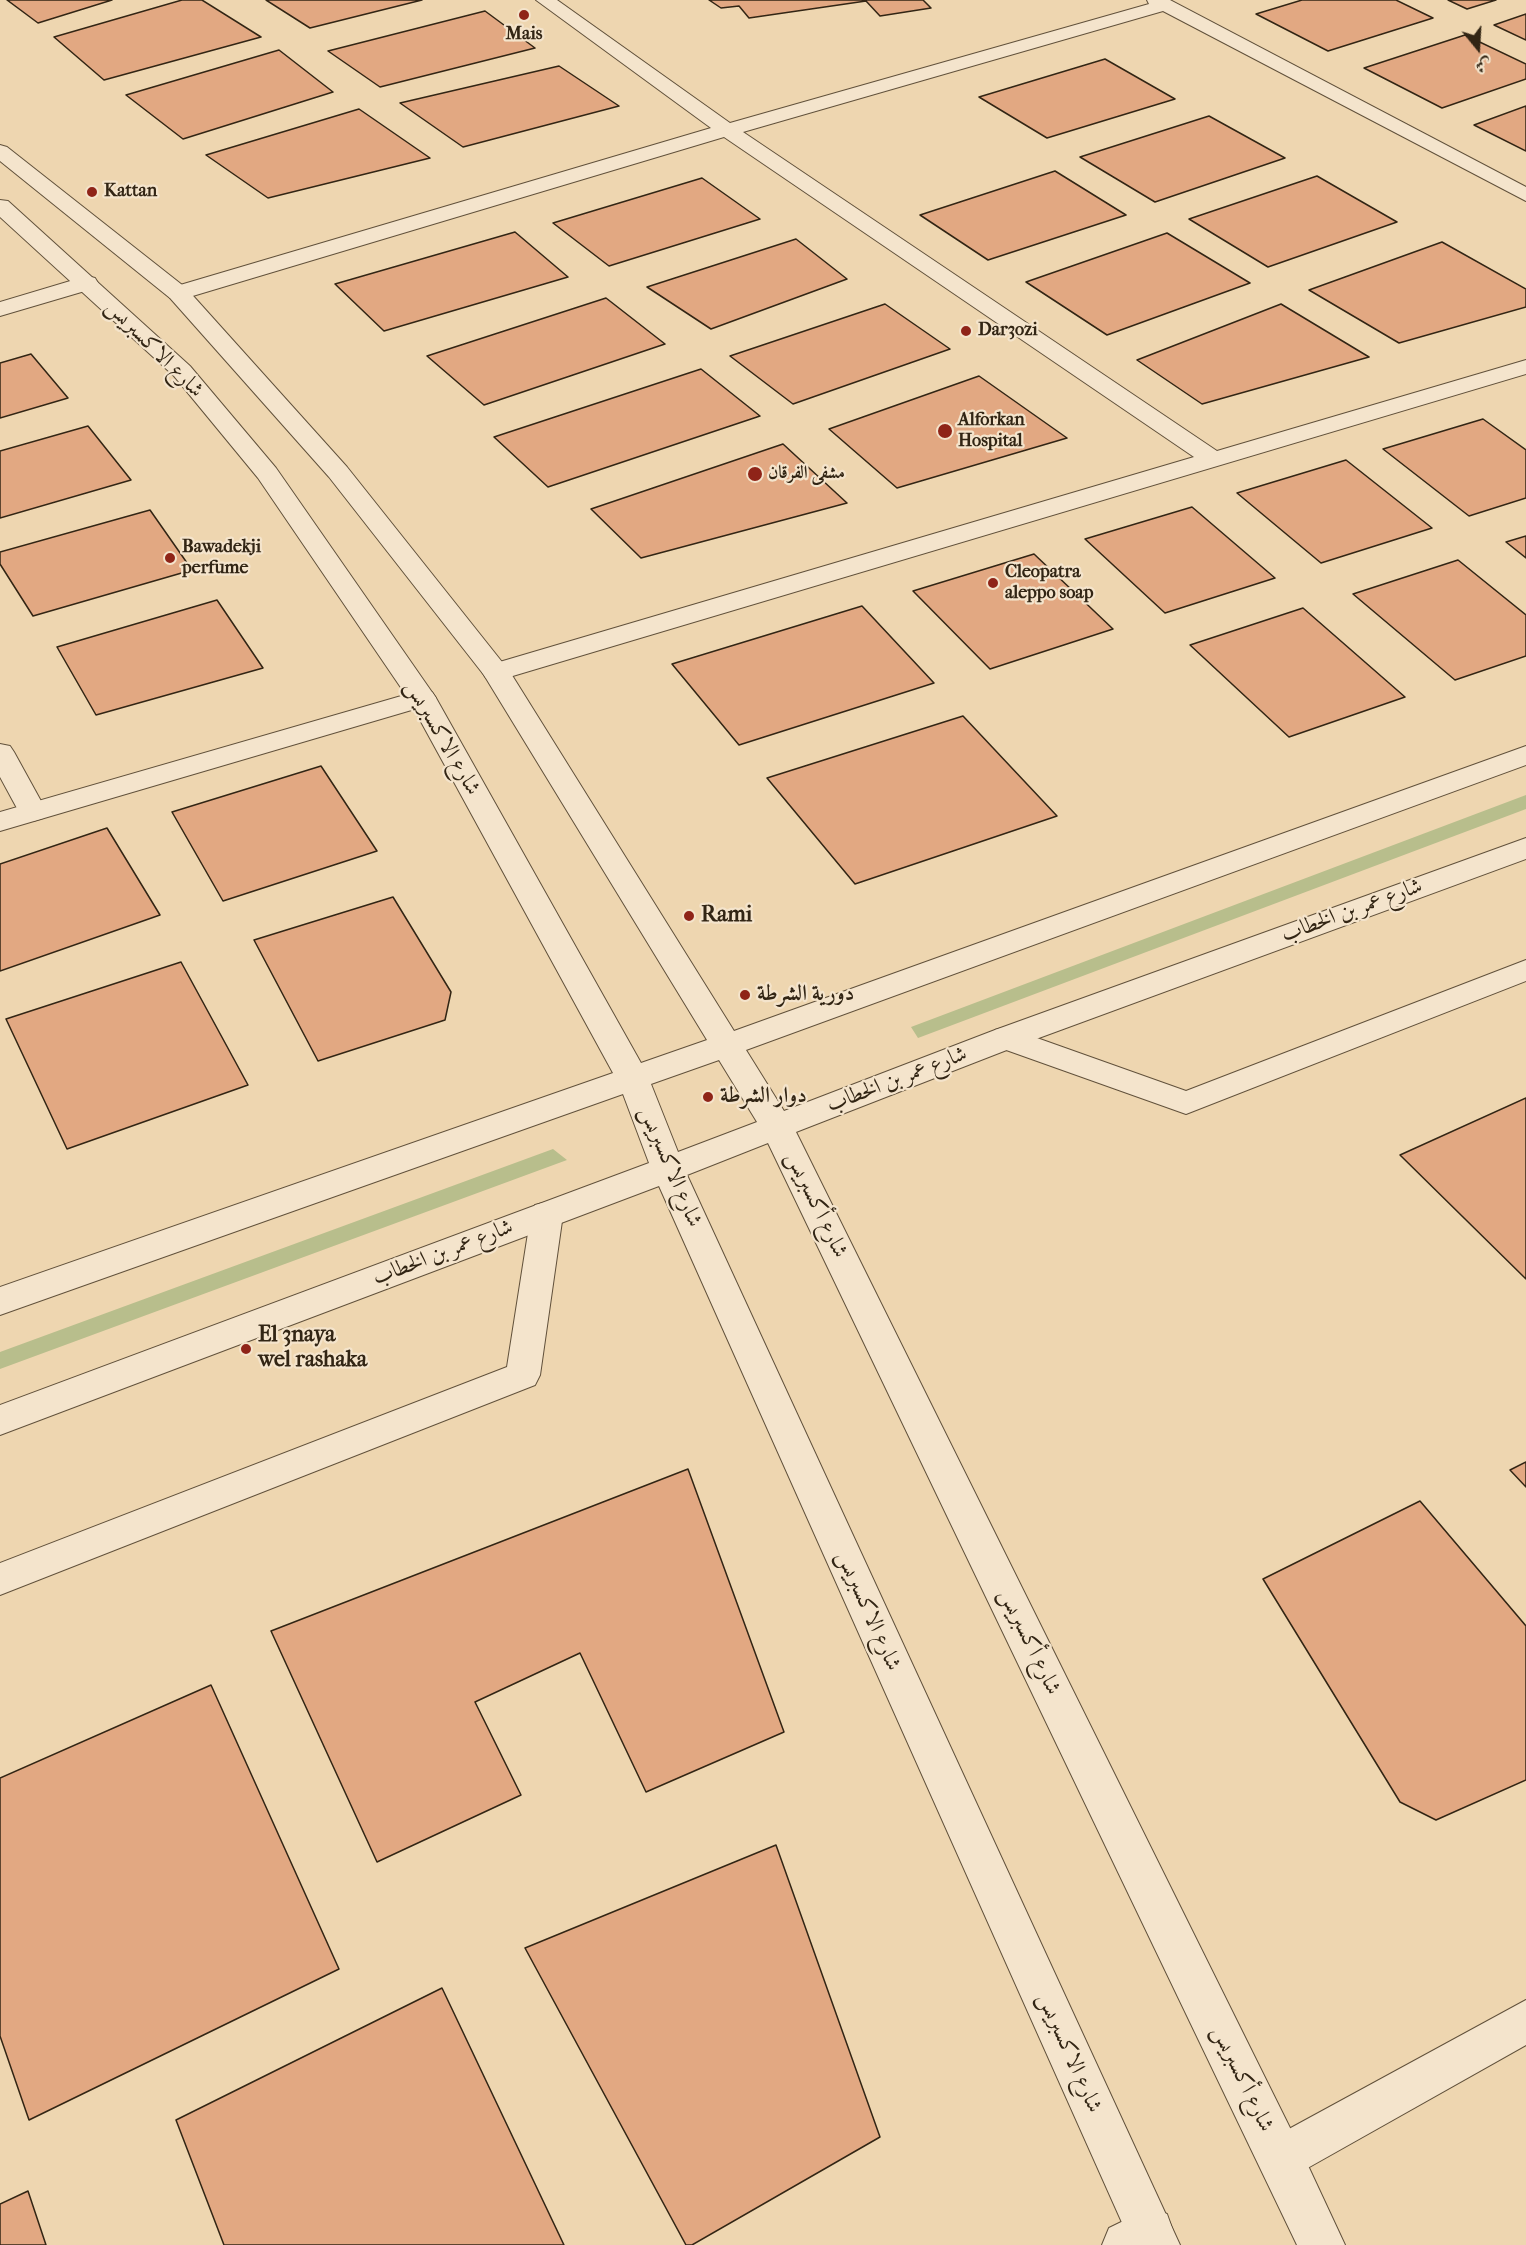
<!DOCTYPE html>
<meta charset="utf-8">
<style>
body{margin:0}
#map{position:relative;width:1526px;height:2245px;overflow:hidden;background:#eed6b0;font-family:"IM FELL French Canon",Amiri,serif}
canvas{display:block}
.north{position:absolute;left:1448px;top:18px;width:60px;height:60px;-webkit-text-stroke:4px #f4e4cc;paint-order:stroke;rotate:162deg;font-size:16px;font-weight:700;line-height:24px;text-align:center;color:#322514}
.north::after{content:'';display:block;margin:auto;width:21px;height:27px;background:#322514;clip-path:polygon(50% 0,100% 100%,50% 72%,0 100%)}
</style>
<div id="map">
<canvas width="1526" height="2245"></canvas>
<div class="north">ش</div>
</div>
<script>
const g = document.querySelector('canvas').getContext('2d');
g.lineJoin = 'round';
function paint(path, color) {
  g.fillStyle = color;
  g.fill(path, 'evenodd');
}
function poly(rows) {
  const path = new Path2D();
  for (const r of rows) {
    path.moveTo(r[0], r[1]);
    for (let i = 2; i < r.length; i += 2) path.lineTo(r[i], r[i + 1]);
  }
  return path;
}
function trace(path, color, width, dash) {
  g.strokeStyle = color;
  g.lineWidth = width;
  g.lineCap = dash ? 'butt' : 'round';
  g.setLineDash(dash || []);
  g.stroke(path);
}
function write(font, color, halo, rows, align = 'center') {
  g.font = font + ' "IM FELL French Canon",Amiri,serif';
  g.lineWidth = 4.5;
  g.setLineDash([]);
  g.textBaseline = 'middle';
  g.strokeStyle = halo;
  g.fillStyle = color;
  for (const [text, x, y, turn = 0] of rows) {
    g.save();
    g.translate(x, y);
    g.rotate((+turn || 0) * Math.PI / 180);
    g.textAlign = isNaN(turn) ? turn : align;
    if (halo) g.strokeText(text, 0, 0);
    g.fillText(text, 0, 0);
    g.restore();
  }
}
paint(poly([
 [1526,795,1526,809,918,1038,911,1027],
 [553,1149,567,1160,0,1369,0,1352]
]), '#b8be8c');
const building = poly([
 [7,0,112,0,38,23,7,0],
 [182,0,202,0,261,37,104,80,54,37,182,0],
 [266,0,422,0,310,28,266,0],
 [709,0,923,0,931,8,880,16,866,1,749,18,739,6,721,8,709,0],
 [1302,0,1396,0,1433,18,1328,51,1256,14,1302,0],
 [1448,0,1496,0,1467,9,1448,0],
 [485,11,535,48,380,87,328,51,485,11],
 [1526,14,1526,40,1494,25,1526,14],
 [1465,35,1526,64,1526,79,1442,108,1364,68,1465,35],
 [279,50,333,92,183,139,126,95,279,50],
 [1105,59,1175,99,1047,138,979,97,1105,59],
 [559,66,619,106,463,147,400,103,559,66],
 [1526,106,1526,151,1474,125,1526,106],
 [359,109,430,158,268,198,206,155,359,109],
 [1209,116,1285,158,1155,202,1080,157,1209,116],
 [1055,171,1126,215,988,260,920,215,1055,171],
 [1317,176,1397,222,1268,267,1189,219,1317,176],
 [702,178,760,219,609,266,553,223,702,178],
 [515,232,568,277,384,331,335,284,515,232],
 [1167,233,1250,283,1107,335,1026,282,1167,233],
 [796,239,847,279,711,329,647,287,796,239],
 [1442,242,1526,289,1526,307,1399,343,1309,290,1442,242],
 [606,298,665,344,484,405,427,356,606,298],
 [885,304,950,349,793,404,730,356,885,304],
 [1281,304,1369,357,1202,404,1137,360,1281,304],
 [31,354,68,398,0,418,0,363,31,354],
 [701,369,760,416,548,487,494,437,701,369],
 [979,376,1067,438,897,488,829,429,979,376],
 [1483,419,1526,450,1526,498,1469,516,1383,449,1483,419],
 [88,426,131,480,0,518,0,451,88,426],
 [783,444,847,503,641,558,591,509,783,444],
 [1346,460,1432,528,1321,563,1237,493,1346,460],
 [1192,507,1275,578,1165,613,1085,539,1192,507],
 [150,510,192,570,33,616,0,564,0,552,150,510],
 [1526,536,1526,558,1506,542,1526,536],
 [1034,554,1113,629,990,669,913,591,1034,554],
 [1458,560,1526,615,1526,656,1455,680,1353,594,1458,560],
 [217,600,263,668,96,715,57,647,217,600],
 [862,606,934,683,739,745,672,664,862,606],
 [1303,608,1405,697,1289,737,1190,645,1303,608],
 [963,716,1057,816,855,884,767,778,963,716],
 [321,766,377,851,223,901,172,812,321,766],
 [107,828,160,915,0,971,0,864,107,828],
 [393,897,451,992,445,1020,318,1061,254,940,393,897],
 [181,962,248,1085,67,1149,6,1019,181,962],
 [1526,1098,1526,1279,1400,1155,1526,1098],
 [1526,1462,1526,1487,1510,1470,1526,1462],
 [688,1469,784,1732,646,1792,580,1653,475,1702,521,1795,377,1862,271,1631,688,1469],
 [1420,1501,1526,1626,1526,1780,1436,1820,1400,1802,1263,1579,1420,1501],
 [211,1685,339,1969,29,2120,0,2036,0,1778,211,1685],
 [776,1845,880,2137,692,2245,686,2245,525,1948,776,1845],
 [442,1988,564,2245,224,2245,176,2120,442,1988],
 [28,2191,46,2245,0,2245,0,2204,28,2191]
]);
paint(building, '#e2a882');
trace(building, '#322514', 1.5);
const service = poly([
 [0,744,10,746,14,752,47,812,43,818,33,821,23,818,19,812,0,777,0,744],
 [1526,960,1526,981,1186,1114,995,1046,991,1038,995,1030,1006,1027,1186,1091,1526,960],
 [547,1202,559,1205,563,1214,540,1375,535,1385,0,1595,0,1563,507,1367,531,1214,535,1205,547,1202]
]);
const minor = poly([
 [536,0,557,0,730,123,1149,4,1147,0,1170,0,1526,187,1526,201,1163,11,743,132,1217,451,1526,360,1526,374,506,678,496,680,486,678,482,672,486,666,1194,457,724,137,186,298,170,298,167,293,170,288,711,128,536,0],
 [87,276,95,278,98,283,95,288,0,316,0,302,87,276],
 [422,690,432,692,436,698,432,704,0,831,0,812,422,690],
 [1526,2000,1526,2045,1297,2174,1281,2181,1265,2174,1258,2158,1265,2142,1526,2000],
 [1150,2208,1167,2214,1173,2231,1168,2245,1102,2245,1109,2228,1150,2208]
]);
const tertiary = poly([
 [0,145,7,147,186,288,347,467,510,672,734,1031,1526,746,1526,765,746,1050,784,1111,995,1030,1526,838,1526,859,1017,1046,796,1132,1297,2142,1345,2245,1297,2245,768,1143,687,1175,1180,2245,1132,2245,659,1186,0,1435,0,1405,649,1163,623,1094,0,1315,0,1287,613,1073,408,698,258,478,174,376,0,217,0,200,8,201,190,366,276,468,436,698,641,1063,707,1040,484,675,329,477,170,298,0,161,0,145],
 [719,1060,757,1122,678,1152,651,1084,719,1060]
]);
trace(service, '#61513b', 2);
trace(minor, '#61513b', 2);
trace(tertiary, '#61513b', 2);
paint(service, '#f4e4cc');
paint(minor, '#f4e4cc');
paint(tertiary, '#f4e4cc');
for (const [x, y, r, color] of [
 [524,15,6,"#8f2418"],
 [92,192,6,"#8f2418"],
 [966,331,6,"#8f2418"],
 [945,431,8,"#8f2418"],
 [755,474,8,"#8f2418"],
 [170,558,6,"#8f2418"],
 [993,583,6,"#8f2418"],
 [689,916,6,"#8f2418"],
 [745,995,6,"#8f2418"],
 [708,1097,6,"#8f2418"],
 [246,1349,6,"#8f2418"]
]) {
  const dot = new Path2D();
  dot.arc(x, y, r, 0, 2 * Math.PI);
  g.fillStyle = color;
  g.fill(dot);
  trace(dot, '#f4e4cc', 2);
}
write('bold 18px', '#322514', '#f4e4cc', [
 ["Mais",524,35,"center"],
 ["Kattan",104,192],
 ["Dar3ozi",978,331],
 ["Alforkan",958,421],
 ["Hospital",958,442],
 ["مشفى الفرقان",768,474],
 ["Bawadekji",182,548],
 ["perfume",182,569],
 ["Cleopatra",1005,573],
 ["aleppo soap",1005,594]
], 'left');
write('22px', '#322514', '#f4e4cc', [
 ["شارع الاكسبريس",154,349,45],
 ["شارع الاكسبريس",442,738,60],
 ["شارع عمر بن الخطاب",1352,911,-20],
 ["شارع عمر بن الخطاب",897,1080,-21],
 ["شارع الاكسبريس",670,1167,67],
 ["شارع أكسبريس",816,1205,64],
 ["شارع عمر بن الخطاب",443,1253,-21],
 ["شارع الاكسبريس",868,1611,66],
 ["شارع أكسبريس",1029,1642,64],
 ["شارع الاكسبريس",1069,2053,66],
 ["شارع أكسبريس",1242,2079,64]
]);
write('bold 22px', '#322514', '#f4e4cc', [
 ["Rami",701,916],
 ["دورية الشرطة",757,995],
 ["دوار الشرطة",720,1097],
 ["El 3naya",258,1336],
 ["wel rashaka",258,1361]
], 'left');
</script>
